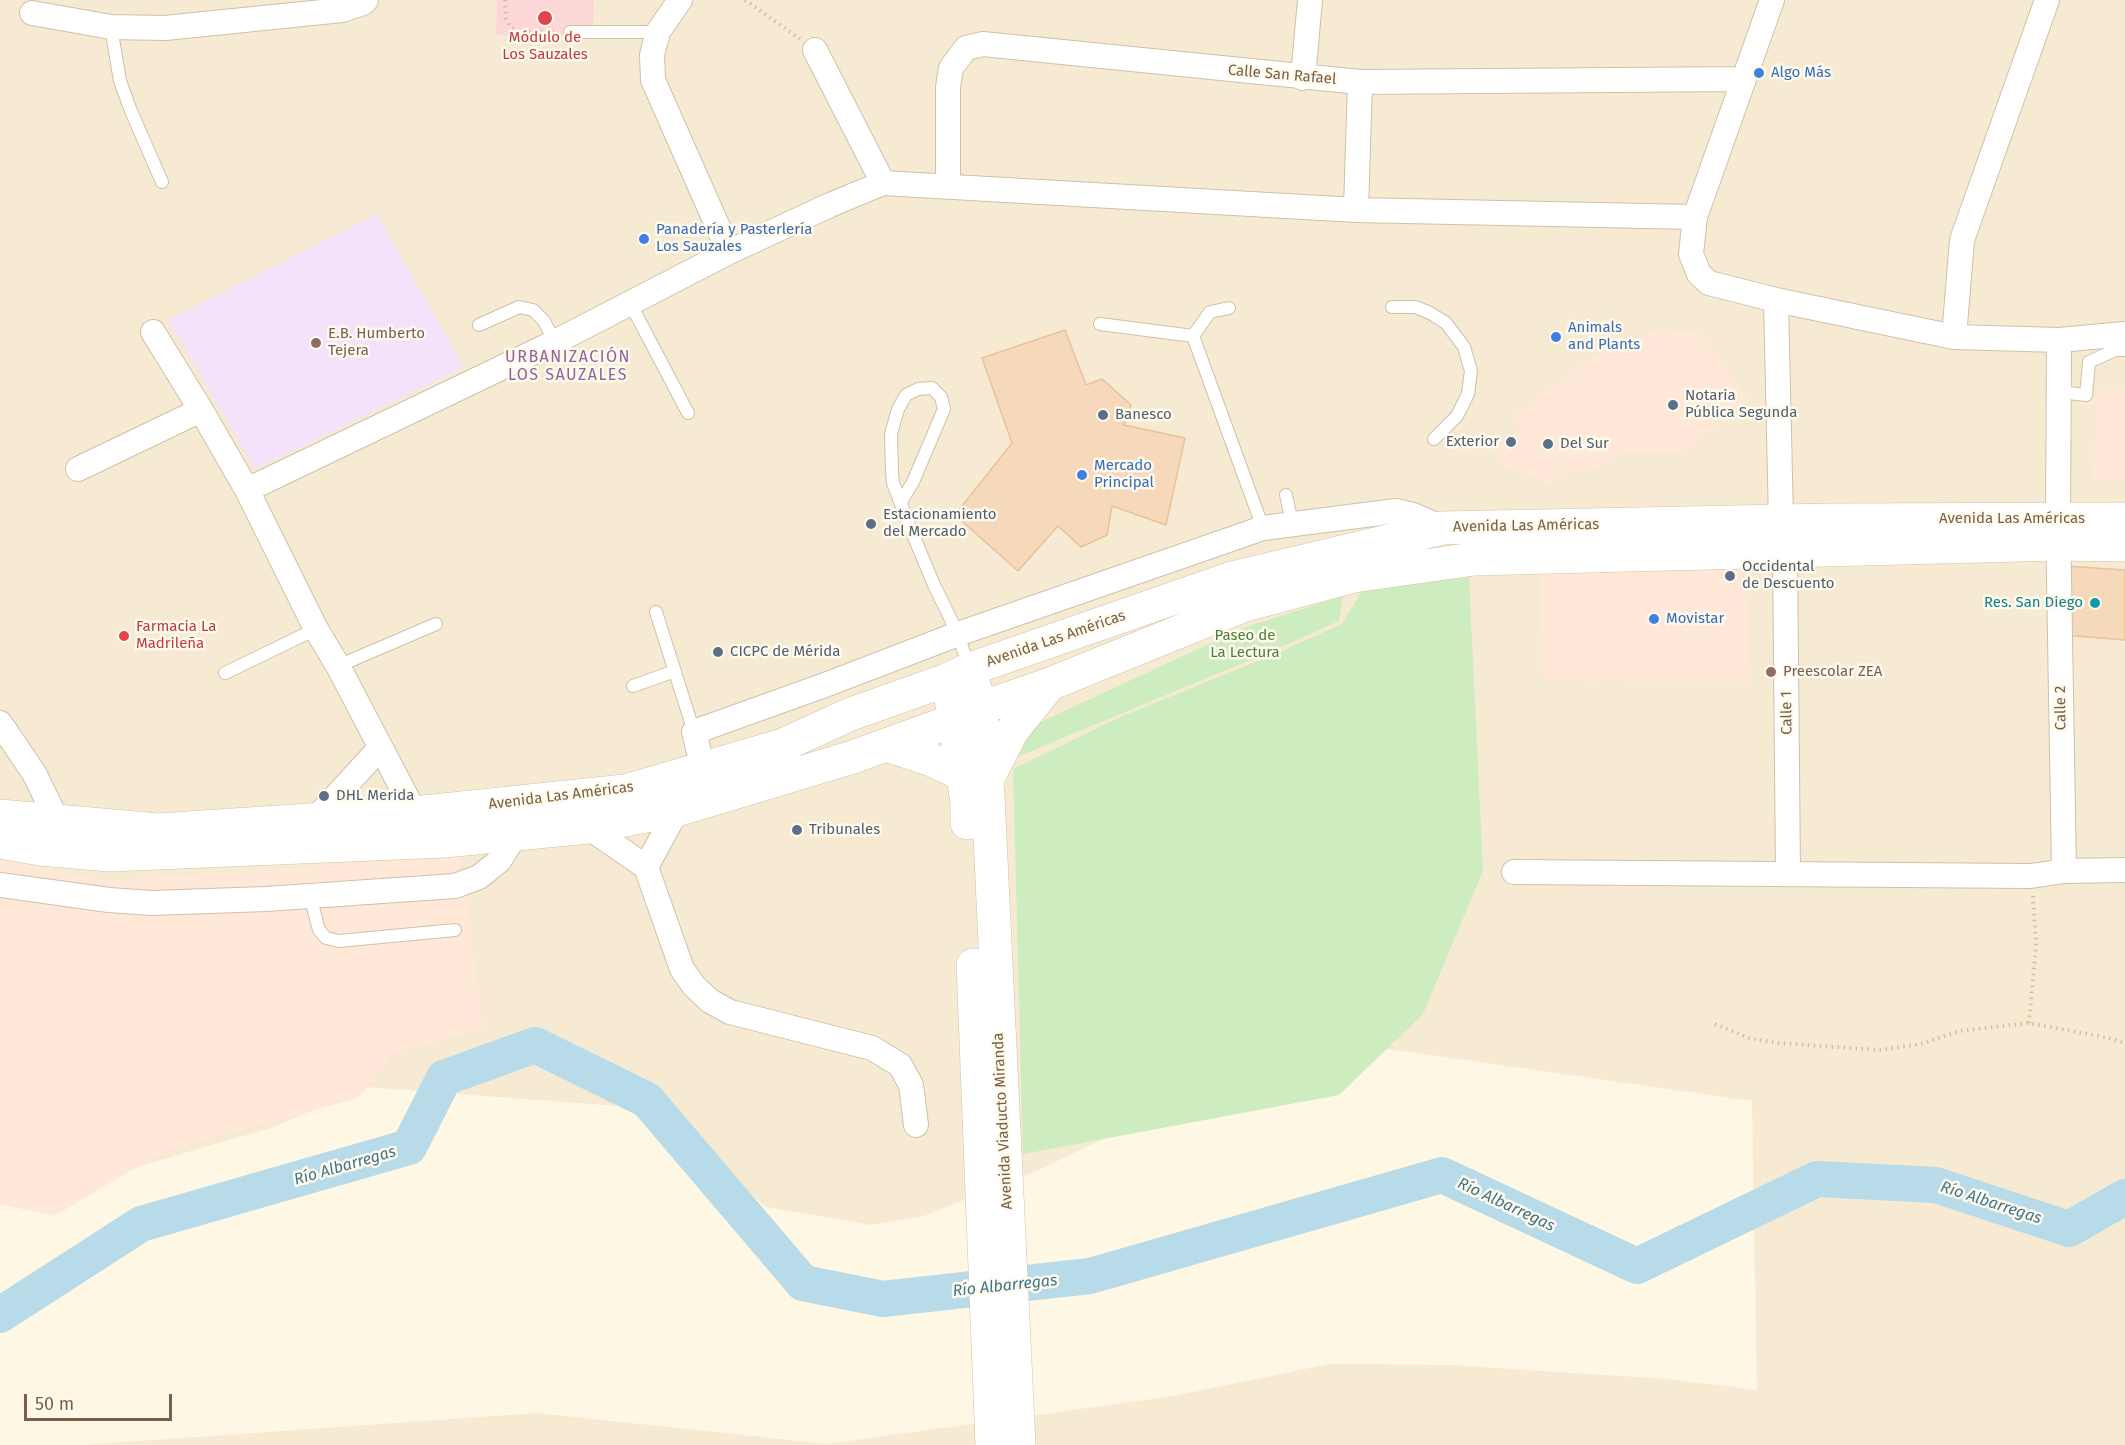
<!DOCTYPE html>
<meta charset="utf-8">
<style>
body{margin:0}
#map{position:relative;width:2125px;height:1445px;overflow:hidden;background:#fef7e4;font-family:"Fira Sans",sans-serif}
canvas{display:block}
.scale{position:absolute;left:24px;top:1394px;width:148px;height:27px;box-sizing:border-box;border:3px solid #795f47;border-top:0;padding-left:8px;font-size:18px;line-height:21px;white-space:nowrap;color:#795f47;-webkit-text-stroke:4px #fffaec;paint-order:stroke}
</style>
<div id="map">
<canvas width="2125" height="1445"></canvas>
<div class="scale">50 m</div>
</div>
<script>
const g = document.querySelector('canvas').getContext('2d');
g.lineJoin = 'round';
function paint(path, color) {
  g.fillStyle = color;
  g.fill(path, 'evenodd');
}
function poly(rows) {
  const path = new Path2D();
  for (const r of rows) {
    path.moveTo(r[0], r[1]);
    for (let i = 2; i < r.length; i += 2) path.lineTo(r[i], r[i + 1]);
  }
  return path;
}
function trace(path, color, width, dash) {
  g.strokeStyle = color;
  g.lineWidth = width;
  g.lineCap = dash ? 'butt' : 'round';
  g.setLineDash(dash || []);
  g.stroke(path);
}
function write(font, color, halo, rows, align = 'center') {
  g.font = font + ' "Fira Sans",sans-serif';
  g.lineWidth = 5;
  g.setLineDash([]);
  g.textBaseline = 'middle';
  g.strokeStyle = halo;
  g.fillStyle = color;
  for (const [text, x, y, turn = 0] of rows) {
    g.save();
    g.translate(x, y);
    g.rotate((+turn || 0) * Math.PI / 180);
    g.textAlign = isNaN(turn) ? turn : align;
    if (halo) g.strokeText(text, 0, 0);
    g.fillText(text, 0, 0);
    g.restore();
  }
}
paint(poly([
 [0,0,2125,0,2125,1445,84,1445,537,1413,827,1444,1174,1396,1329,1364,1449,1365,1667,1379,1757,1390,1752,1101,1367,1046,1124,1129,1032,1173,924,1216,870,1225,767,1207,631,1107,365,1087,274,1127,119,1172,0,1193]
]), '#f6ead2');
paint(poly([
 [1661,329,1687,334,1700,331,1748,399,1682,453,1625,452,1582,475,1574,469,1550,484,1506,467,1492,448,1521,429,1512,417,1590,359],
 [2097,389,2125,390,2125,480,2093,479],
 [1744,559,1751,682,1543,681,1540,561],
 [462,856,483,1029,394,1053,358,1098,164,1151,54,1216,0,1204,0,859,107,881]
]), '#ffe8d7');
paint(poly([
 [377,214,464,367,255,469,168,320]
]), '#f4e1fa');
paint(poly([
 [497,0,594,0,593,39,496,35]
]), '#fdd7d7');
paint(poly([
 [1469,577,1483,871,1423,1014,1339,1095,1023,1154,1013,769,1118,718,1275,654,1342,624,1362,591],
 [1343,596,1339,621,1277,649,1017,757,1032,726,1243,628]
]), '#cdedc1');
trace(poly([
 [0,1315,141,1224,409,1147,444,1078,535,1045,647,1100,803,1283,883,1299,1090,1276,1442,1175,1637,1266,1817,1179,1936,1185,2069,1229,2125,1197]
]), '#b7dbe9', 36);
const building = poly([
 [1065,330,1086,385,1102,379,1131,405,1124,425,1185,438,1166,525,1112,506,1107,535,1081,547,1058,526,1018,571,955,515,1012,443,982,358,1065,330],
 [2065,566,2125,570,2125,640,2064,635,2065,566]
]);
paint(building, '#f5d9ba');
trace(building, '#e9c299', 1.5);
const lane = poly([
 [111,27,120,81,131,111,162,182],
 [570,32,658,32],
 [630,303,688,413],
 [1392,307,1416,307,1430,313,1446,323,1464,347,1471,371,1468,394,1457,416,1434,439],
 [1100,324,1193,336],
 [479,325,519,307,533,310,544,321,555,342],
 [1193,336,1263,528],
 [1193,336,1210,312,1229,308],
 [2060,392,2086,395,2089,362,2115,350,2125,350],
 [1286,495,1292,523],
 [901,502,913,482,944,409,941,397,932,388,918,389,906,395,898,409,891,434,892,472,893,483,909,525,934,585,958,634,969,668],
 [656,612,694,732],
 [338,666,436,624],
 [225,673,316,629],
 [633,686,675,671],
 [310,896,319,930,326,938,339,941,455,930]
]);
const street = poly([
 [680,0,658,32,652,55,653,80,729,252],
 [1772,0,1695,217,1691,254,1699,274,1709,283,1776,300,1954,337,2059,340,2125,334],
 [32,13,111,27,165,28,342,10,363,3,366,0],
 [815,50,883,183],
 [1303,78,1310,0],
 [948,186,948,87,951,68,966,48,983,44,1360,82,1743,79],
 [1356,210,1360,82],
 [1776,300,1781,521],
 [153,332,201,410,247,490,316,629,338,666,415,813,417,827],
 [1954,337,1962,240,2047,0],
 [2059,340,2058,519,2064,871],
 [78,469,201,410],
 [247,490,555,342,729,252,830,205,883,183,1356,210,1695,217],
 [1785,552,1788,874],
 [0,723,34,773,57,820],
 [703,767,694,732,825,685,958,634,1263,528,1396,511,1413,515,1443,528],
 [315,819,380,748],
 [588,827,646,867,682,969,694,986,710,1001,730,1012,872,1048,900,1065,911,1085,916,1125],
 [646,867,677,810],
 [1514,872,2031,876,2064,871,2125,870],
 [0,885,109,900,152,903,266,899,455,886,479,877,499,861,516,834]
]);
const secondary = poly([
 [975,688,981,708,988,796,1019,1445],
 [951,699,967,802,967,823],
 [887,745,932,760,963,775],
 [987,780,1012,731,1050,684],
 [0,816,158,830,415,813,625,791,783,745,851,714,947,680,970,669,1232,578,1443,528,1832,520,2125,519],
 [0,842,40,849,109,855,445,841,588,827,677,810,853,757,955,720,981,708,1050,684,1245,605,1354,576,1474,559,2058,544,2125,545],
 [973,965,992,1445]
]);
trace(lane, '#d0c0a9', 14);
trace(street, '#d0c0a9', 26);
trace(secondary, '#d4c1a6', 34);
trace(poly([
 [505,0,506,18,510,27,520,32,555,32],
 [745,0,800,39],
 [2029,1023,2036,945,2033,896],
 [1715,1024,1749,1038,1778,1043,1879,1050,1921,1044,1959,1031,2029,1023,2109,1038,2125,1043]
]), '#dbbd9c', 4, [1.5, 4.5]);
trace(lane, '#fff', 12);
trace(street, '#fff', 24);
trace(secondary, '#fff', 33);
for (const [x, y, r, color] of [
 [545,18,8,"#e0444e"],
 [1759,73,6,"#3f7fe0"],
 [644,239,6,"#3f7fe0"],
 [1556,337,6,"#3f7fe0"],
 [316,343,6,"#8d6e63"],
 [1673,405,6,"#5c6f8a"],
 [1103,415,6,"#5c6f8a"],
 [1511,442,6,"#5c6f8a"],
 [1548,444,6,"#5c6f8a"],
 [1082,475,6,"#3f7fe0"],
 [871,524,6,"#5c6f8a"],
 [1730,576,6,"#5c6f8a"],
 [2095,603,6,"#0f9aa8"],
 [1654,619,6,"#3f7fe0"],
 [124,636,6,"#e0444e"],
 [718,652,6,"#5c6f8a"],
 [1771,672,6,"#8d6e63"],
 [324,796,6,"#5c6f8a"],
 [797,830,6,"#5c6f8a"]
]) {
  const dot = new Path2D();
  dot.arc(x, y, r, 0, 2 * Math.PI);
  g.fillStyle = color;
  g.fill(dot);
  trace(dot, '#fffaec', 2);
}
write('15px', '#be3a42', '#fffaec', [
 ["Módulo de",545,38],
 ["Los Sauzales",545,55],
 ["Farmacia La",136,627,"left"],
 ["Madrileña",136,644,"left"]
]);
write('15px', '#366cbe', '#fffaec', [
 ["Algo Más",1771,73],
 ["Panadería y Pasterlería",656,230],
 ["Los Sauzales",656,247],
 ["Animals",1568,328],
 ["and Plants",1568,345],
 ["Mercado",1094,466],
 ["Principal",1094,483],
 ["Movistar",1666,619]
], 'left');
write('15px', '#795f47', '#fffaec', [
 ["Calle San Rafael",1282,75,5],
 ["Avenida Las Américas",2012,519],
 ["Avenida Las Américas",1526,526,-1],
 ["Avenida Las Américas",1056,639,-19],
 ["Calle 2",2061,708,-91],
 ["Calle 1",1787,713,-91],
 ["Avenida Las Américas",561,796,-7],
 ["Avenida Viaducto Miranda",1003,1121,-93]
]);
write('15px', '#785e54', '#fffaec', [
 ["E.B. Humberto",328,334],
 ["Tejera",328,351],
 ["Preescolar ZEA",1783,672]
], 'left');
write('15px', '#4e5e75', '#fffaec', [
 ["Notaria",1685,396],
 ["Pública Segunda",1685,413],
 ["Banesco",1115,415],
 ["Exterior",1499,442,"right"],
 ["Del Sur",1560,444],
 ["Estacionamiento",883,515],
 ["del Mercado",883,532],
 ["Occidental",1742,567],
 ["de Descuento",1742,584],
 ["CICPC de Mérida",730,652],
 ["DHL Merida",336,796],
 ["Tribunales",809,830]
], 'left');
write('15px', '#0d838f', '#fffaec', [
 ["Res. San Diego",2083,603]
], 'right');
write('15px', '#49803e', '#fffaec', [
 ["Paseo de",1245,636],
 ["La Lectura",1245,653]
]);
g.letterSpacing = '1.5px';
write('16px', '#91629d', '#fffaec', [
 ["URBANIZACIÓN",568,358],
 ["LOS SAUZALES",568,376]
]);
g.letterSpacing = '0px';
write('italic 16px', '#3f778e', '#fffaec', [
 ["Río Albarregas",345,1166,-16],
 ["Río Albarregas",1991,1203,18],
 ["Río Albarregas",1506,1205,25],
 ["Río Albarregas",1005,1286,-6]
]);
</script>
